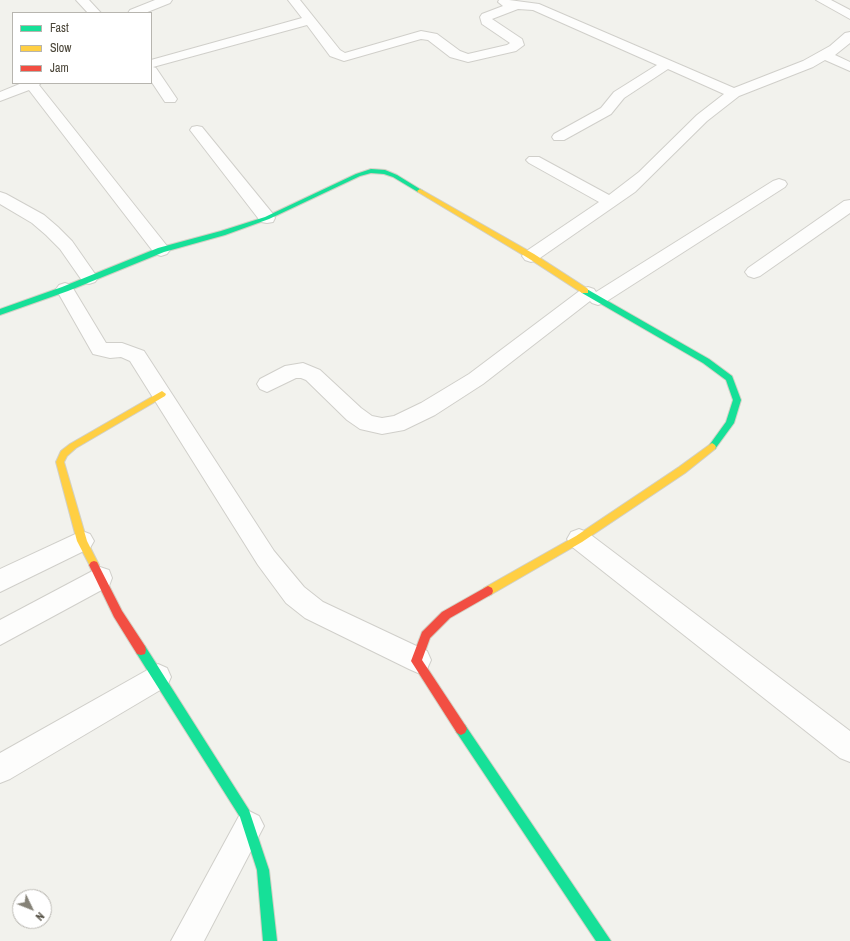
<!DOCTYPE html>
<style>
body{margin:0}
#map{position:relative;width:850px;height:941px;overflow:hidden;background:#f2f2ed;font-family:"Archivo Narrow",sans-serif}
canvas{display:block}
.legend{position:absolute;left:12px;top:12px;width:140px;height:72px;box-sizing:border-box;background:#fff;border:1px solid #b7b5af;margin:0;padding:5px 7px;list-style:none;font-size:12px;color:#4a4538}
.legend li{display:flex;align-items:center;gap:8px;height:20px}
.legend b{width:20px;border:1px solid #b7b5af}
.north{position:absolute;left:12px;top:889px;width:40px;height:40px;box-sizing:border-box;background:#fff;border:1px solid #b7b5af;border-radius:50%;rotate:133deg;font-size:11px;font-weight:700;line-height:16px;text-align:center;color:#4a4538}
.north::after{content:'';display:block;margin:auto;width:14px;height:18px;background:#858277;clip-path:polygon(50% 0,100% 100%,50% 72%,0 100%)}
</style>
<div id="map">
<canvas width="850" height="941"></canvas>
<ul class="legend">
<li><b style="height:5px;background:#16e098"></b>Fast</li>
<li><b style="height:5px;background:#ffcf43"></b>Slow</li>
<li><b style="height:5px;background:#f24e42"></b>Jam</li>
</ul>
<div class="north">N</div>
</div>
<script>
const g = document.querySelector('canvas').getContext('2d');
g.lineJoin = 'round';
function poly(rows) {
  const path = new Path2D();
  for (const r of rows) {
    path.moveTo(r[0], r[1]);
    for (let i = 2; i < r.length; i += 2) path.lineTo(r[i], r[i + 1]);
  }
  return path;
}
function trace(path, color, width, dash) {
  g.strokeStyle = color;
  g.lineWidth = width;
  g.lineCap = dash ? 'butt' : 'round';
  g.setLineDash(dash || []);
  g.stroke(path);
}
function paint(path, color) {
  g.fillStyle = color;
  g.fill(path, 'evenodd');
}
const street = poly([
 [76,0,89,0,101,13,88,13,76,0],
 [155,0,172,0,170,3,145,13,128,13,130,10,155,0],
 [288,0,300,0,340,50,345,53,421,31,437,34,460,51,468,54,507,45,510,43,482,24,480,17,482,14,503,6,498,2,499,0,509,0,539,4,734,88,803,61,830,46,845,33,850,32,850,43,835,55,850,62,850,71,825,60,813,67,739,96,707,121,635,192,537,260,531,262,525,260,522,256,525,252,599,202,529,163,526,160,529,157,539,157,609,195,639,172,697,115,724,94,668,69,624,98,611,114,564,140,554,140,552,137,554,134,601,108,614,92,657,65,533,10,518,9,492,19,522,39,524,45,516,51,468,62,450,57,428,40,421,39,344,61,330,56,307,25,153,67,156,68,177,99,175,102,165,102,151,81,151,60,302,18,288,0],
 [816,0,831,0,850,10,850,19,816,0],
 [22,83,41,83,39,85,167,246,170,250,167,254,161,256,155,254,29,90,0,101,0,92,22,83],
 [197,126,202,127,273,214,275,218,273,222,267,223,261,222,190,130,192,127,197,126],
 [779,179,785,181,787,184,785,187,604,303,598,305,592,303,590,301,483,384,435,415,404,430,382,434,360,429,347,420,306,380,301,378,296,378,267,392,260,389,257,384,260,379,285,366,303,363,320,370,361,408,372,416,382,418,394,416,421,403,469,374,582,289,588,287,594,289,596,292,773,181,779,179],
 [0,192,6,194,44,215,58,227,72,241,95,274,98,278,95,282,89,284,83,282,60,249,46,235,32,223,0,204,0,192],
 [850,200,850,213,760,276,754,278,748,276,745,272,748,268,844,201,850,200],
 [65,283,71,285,106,343,122,343,144,351,274,551,304,587,323,602,427,651,431,660,427,669,418,673,409,669,305,618,286,603,258,565,130,361,121,357,110,358,93,354,56,289,59,285,65,283],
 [579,529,587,532,850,731,850,762,840,758,571,546,567,539,571,532,579,529],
 [82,531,90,534,94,541,90,548,0,592,0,569,82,531],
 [100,567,109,570,112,578,109,586,0,645,0,620,100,567],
 [158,664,167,668,171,677,167,686,10,779,0,783,0,753,158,664],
 [249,811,259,816,264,826,204,941,171,941,239,816,249,811]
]);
const fast = poly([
 [371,169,385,170,397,175,423,191,418,192,393,177,384,174,371,173,360,176,269,219,225,235,164,252,68,291,0,315,0,309,62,287,158,248,221,231,265,217,356,174,371,169],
 [585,288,709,359,732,376,741,400,734,423,715,449,709,449,708,447,726,422,733,400,726,380,703,363,582,293,581,291,585,288],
 [141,645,145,646,249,810,269,870,277,941,263,941,257,870,240,817,137,654,136,650,137,646,141,645],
 [461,723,465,725,611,941,596,941,457,733,455,729,457,725,461,723]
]);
const slow = poly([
 [420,189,534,254,588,289,588,293,582,293,528,258,418,192,417,191,420,189],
 [162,391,166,394,165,396,76,448,67,456,64,462,87,541,99,565,97,568,94,569,91,568,77,541,56,462,61,451,70,444,162,391],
 [712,443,715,445,716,447,715,449,685,473,582,542,492,594,488,596,484,594,483,591,484,588,576,536,679,467,712,443]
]);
const jam = poly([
 [94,561,97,562,122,611,145,646,146,650,145,654,141,655,137,654,114,617,89,565,91,562,94,561],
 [488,586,492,588,493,591,492,594,450,618,430,638,422,660,465,725,467,729,465,733,461,735,457,733,411,661,422,632,442,612,488,586]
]);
trace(street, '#d0cfca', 2);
trace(fast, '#d2d0c4', 2);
trace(slow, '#d2d0c4', 2);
trace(jam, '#d2d0c4', 2);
paint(street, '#fdfdfc');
paint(fast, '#16e098');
paint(slow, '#ffcf43');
paint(jam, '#f24e42');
</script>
